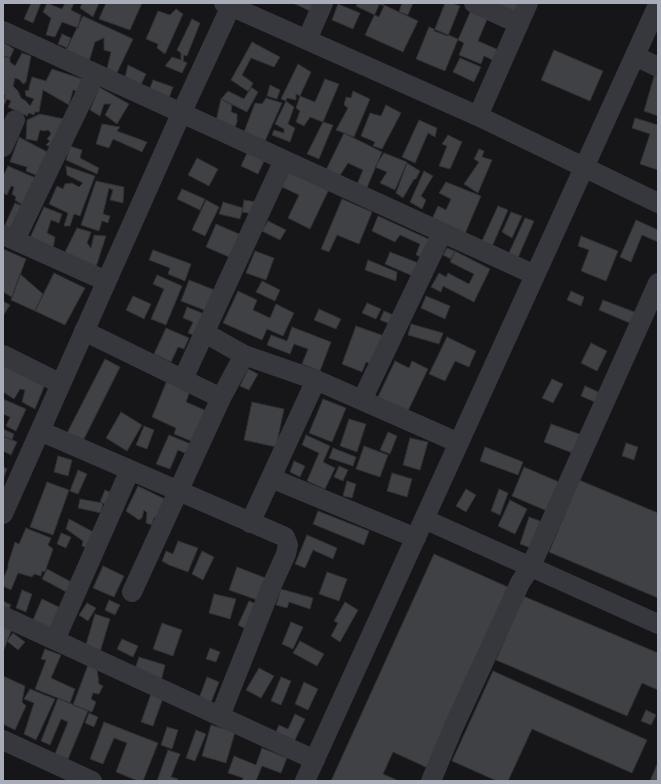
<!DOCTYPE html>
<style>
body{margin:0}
#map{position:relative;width:661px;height:784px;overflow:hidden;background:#161618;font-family:"Space Grotesk",sans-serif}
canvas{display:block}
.frame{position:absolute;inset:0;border:4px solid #a8adb8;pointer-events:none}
</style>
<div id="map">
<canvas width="661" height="784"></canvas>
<div class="frame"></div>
</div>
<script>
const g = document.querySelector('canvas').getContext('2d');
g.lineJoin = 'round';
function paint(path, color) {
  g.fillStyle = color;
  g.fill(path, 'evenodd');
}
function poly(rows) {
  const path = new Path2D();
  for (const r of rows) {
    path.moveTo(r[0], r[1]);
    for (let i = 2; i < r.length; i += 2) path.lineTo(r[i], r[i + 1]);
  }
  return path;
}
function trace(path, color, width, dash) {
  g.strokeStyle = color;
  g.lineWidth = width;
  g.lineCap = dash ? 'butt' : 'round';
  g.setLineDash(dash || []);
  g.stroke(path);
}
const building = poly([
 [31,3,41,3,33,23,24,19,31,3],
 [47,3,62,9,65,3,74,3,71,10,81,15,78,28,62,22,55,37,46,35,51,18,43,12,47,3],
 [82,3,99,3,93,17,80,8,82,3],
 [106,3,142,3,130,30,99,19,106,3],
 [293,3,314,3,310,11,293,3],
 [358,3,377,3,384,6,379,17,356,6,358,3],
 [380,3,418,21,403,52,365,35,380,3],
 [402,3,413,3,408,15,399,12,402,3],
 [445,3,452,3,460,6,448,36,434,31,445,3],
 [496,3,524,3,520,14,496,3],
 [338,4,360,13,353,29,332,20,338,4],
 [176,9,183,14,165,54,157,48,158,44,146,39,158,11,170,15,176,9],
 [471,10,488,17,478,41,501,51,497,62,484,56,481,64,459,55,464,43,458,40,471,10],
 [83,16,133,39,115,77,106,73,111,52,104,50,104,38,95,42,88,65,64,54,83,16],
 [192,19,200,23,187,56,184,55,183,61,187,63,182,73,165,66,172,57,181,60,181,53,177,50,192,19],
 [429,27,458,39,445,71,416,59,429,27],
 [62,34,71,38,67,48,58,44,62,34],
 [3,42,14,49,10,58,3,56,3,42],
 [252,42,280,57,274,67,251,58,242,75,253,83,249,92,231,80,252,42],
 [554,50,603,71,590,101,541,80,554,50],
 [22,53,31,56,26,82,23,84,20,80,15,78,13,86,18,91,21,98,26,101,30,106,34,99,26,96,25,91,29,90,29,87,32,77,46,81,52,69,85,80,78,92,73,90,69,105,43,90,39,112,35,112,34,115,29,113,27,116,8,107,11,101,7,99,4,105,3,104,5,95,3,94,3,56,10,58,10,62,15,66,22,53],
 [460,58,481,67,474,82,453,72,460,58],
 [298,64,311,72,300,96,296,94,296,100,287,98,286,101,281,99,298,64],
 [128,65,146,74,140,87,124,81,128,65],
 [655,73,658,74,658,116,644,111,655,73],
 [325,79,339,84,323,122,310,117,304,126,296,122,300,111,296,108,300,96,315,102,325,79],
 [153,80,173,87,169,98,149,91,153,80],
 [270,85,280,90,277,99,267,96,270,85],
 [99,87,129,104,117,124,105,115,111,104,104,104,100,116,90,110,99,87],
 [251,87,258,92,247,112,221,99,228,91,244,99,251,87],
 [353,91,370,99,354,137,336,130,348,108,344,105,346,97,351,98,353,91],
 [266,98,282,103,265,141,244,132,255,103,262,104,266,98],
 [221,99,232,105,231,112,237,114,237,122,234,129,216,121,221,99],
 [286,101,294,107,288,124,295,128,290,142,272,135,274,130,284,133,284,129,275,124,286,101],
 [386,105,401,113,382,149,373,146,375,142,361,136,370,113,381,116,386,105],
 [40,114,64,119,52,147,46,145,50,141,47,139,51,134,50,132,48,130,45,131,40,130,37,141,26,139,27,120,40,114],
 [635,118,658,125,658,170,640,164,650,134,632,128,635,118],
 [419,120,437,128,435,137,428,133,415,163,402,157,419,120],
 [323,122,333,125,319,159,307,154,323,122],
 [102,124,120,127,117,131,147,142,142,152,113,139,109,148,96,144,102,124],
 [344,133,382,152,366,190,357,184,363,170,348,163,339,177,326,170,344,133],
 [448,135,462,142,450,169,439,166,447,146,442,144,448,135],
 [19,137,51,154,40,177,26,171,27,167,10,162,19,137],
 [70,146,82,150,80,158,99,168,97,174,66,160,70,146],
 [479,149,484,151,482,157,492,160,478,193,464,184,479,162,474,159,479,149],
 [248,151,265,159,258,174,241,166,248,151],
 [384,153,407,162,395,190,380,183,387,172,375,167,384,153],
 [197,158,218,169,209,186,188,175,197,158],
 [407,163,420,171,416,179,414,179,403,198,396,193,407,163],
 [8,166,38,179,27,208,15,200,16,197,12,194,14,187,11,186,7,195,3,193,3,176,8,166],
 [66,166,95,176,80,216,74,214,70,226,64,226,68,213,49,204,57,186,63,189,65,184,72,183,79,187,83,183,67,175,66,166],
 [290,169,330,187,310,229,288,218,299,195,282,187,290,169],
 [424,171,433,176,421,196,426,200,422,209,410,202,424,171],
 [96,181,124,187,123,203,110,200,113,190,109,188,103,214,110,216,108,223,102,221,99,231,81,225,96,181],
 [446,182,481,196,464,236,431,221,438,206,446,210,451,199,439,193,446,182],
 [182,189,205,199,200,210,177,199,182,189],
 [342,199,372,212,359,244,337,235,329,252,321,249,342,199],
 [206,200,219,207,205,236,192,230,206,200],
 [244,200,256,202,254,214,242,212,244,200],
 [223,202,243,208,240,219,219,214,223,202],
 [15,203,27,208,13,233,4,227,15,203],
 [498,206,508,210,491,249,481,243,498,206],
 [44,207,62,214,59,223,51,220,47,233,55,237,53,249,29,240,44,207],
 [511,212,522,216,512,238,502,232,511,212],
 [378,216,433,241,425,259,416,255,420,244,400,235,395,242,372,231,378,216],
 [525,218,534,221,517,260,508,255,525,218],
 [636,220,658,230,658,242,642,235,631,262,620,257,636,220],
 [268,221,286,230,280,240,262,231,268,221],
 [216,224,246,237,236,260,206,247,216,224],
 [77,228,91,232,87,243,91,248,94,235,106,236,95,270,62,258,77,228],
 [581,236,618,251,606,281,581,271,589,250,578,246,581,236],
 [447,248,455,251,451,259,443,255,447,248],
 [3,249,26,259,12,297,3,292,3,249],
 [153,250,191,264,185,281,168,274,170,268,149,260,153,250],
 [255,251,274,258,266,280,246,273,255,251],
 [455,251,490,269,474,302,443,286,441,292,431,287,439,273,446,277,448,273,469,284,474,274,450,262,455,251],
 [390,252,421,264,415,277,385,264,390,252],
 [368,260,397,272,396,281,365,270,368,260],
 [54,273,85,288,65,325,35,311,54,273],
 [20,274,43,294,35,311,11,300,20,274],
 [157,275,182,286,166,325,151,319,164,289,153,284,157,275],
 [189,280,217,291,209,312,181,301,189,280],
 [262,281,280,290,275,301,256,292,262,281],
 [238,291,257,300,253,310,270,318,276,304,294,313,283,336,267,329,262,340,223,323,238,291],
 [571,291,584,297,581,306,567,300,571,291],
 [133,296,151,304,144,319,126,310,133,296],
 [426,296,450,306,445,319,421,308,426,296],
 [603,300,637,313,632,324,599,310,603,300],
 [3,301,10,305,3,316,3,301],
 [367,303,381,309,376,319,362,313,367,303],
 [187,307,207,315,198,337,188,333,193,322,183,318,187,307],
 [319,309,341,319,336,329,314,320,319,309],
 [384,311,396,316,393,325,380,320,384,311],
 [411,324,443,333,439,344,408,335,411,324],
 [356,326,387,337,376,366,366,362,362,372,342,364,356,326],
 [292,327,331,342,320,371,302,364,308,349,294,344,290,354,267,345,271,335,287,341,292,327],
 [166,328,189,338,184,349,178,347,171,362,154,354,166,328],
 [447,337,476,351,469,367,455,361,445,381,429,374,447,337],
 [591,343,607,351,597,371,581,363,591,343],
 [105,359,120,367,83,441,67,433,105,359],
 [395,361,409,368,412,361,428,369,407,413,377,399,395,361],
 [3,365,46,382,35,409,22,402,25,390,20,389,14,399,3,392,3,365],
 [248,369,258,374,249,390,240,386,248,369],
 [168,378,191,388,186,402,209,412,196,443,174,434,176,428,152,417,168,378],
 [552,379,563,384,553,403,542,398,552,379],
 [585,386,601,393,597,403,581,396,585,386],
 [3,399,26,409,16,431,6,426,10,417,3,414,3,399],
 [323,399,346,408,332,442,309,433,323,399],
 [252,402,284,409,276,447,244,440,252,402],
 [121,412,142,425,127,451,106,438,121,412],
 [349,419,366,424,357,452,340,446,349,419],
 [551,424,582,435,575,454,544,442,551,424],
 [144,426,154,430,147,449,136,445,144,426],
 [3,429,14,434,12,440,3,436,3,429],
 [388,432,397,436,390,454,380,450,388,432],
 [169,435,191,444,187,454,178,450,170,469,156,464,169,435],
 [306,435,330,446,323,462,335,468,325,489,307,481,319,453,302,445,306,435],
 [3,436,17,442,11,455,3,451,3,436],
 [410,438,428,442,420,470,403,465,410,438],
 [626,443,638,447,634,460,622,456,626,443],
 [364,446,388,455,380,477,356,469,364,446],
 [485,447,523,462,518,475,480,461,485,447],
 [333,448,356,457,353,466,329,458,333,448],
 [58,456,72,460,68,476,54,472,58,456],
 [294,461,305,466,300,477,290,472,294,461],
 [339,466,348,470,343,481,334,477,339,466],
 [3,467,7,469,3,479,3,467],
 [524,467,559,482,547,511,512,496,524,467],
 [78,470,87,474,78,494,70,491,78,470],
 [392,473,412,479,407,497,387,491,392,473],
 [579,480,658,513,658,598,549,552,579,480],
 [347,481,356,484,352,498,343,496,347,481],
 [47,482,69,490,53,535,30,527,47,482],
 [138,486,171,502,154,518,152,525,146,523,147,513,144,510,142,518,139,520,126,511,138,486],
 [466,489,476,495,466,512,456,506,466,489],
 [499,489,508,493,500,515,491,511,499,489],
 [105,490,115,494,109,506,100,502,105,490],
 [80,499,103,503,101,513,78,508,80,499],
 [510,500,527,509,515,534,498,526,510,500],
 [318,511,369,531,364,545,313,524,318,511],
 [529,517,540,521,531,548,520,544,529,517],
 [69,519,97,534,91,550,82,546,83,541,66,529,69,519],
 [26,528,51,538,48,545,53,549,45,572,42,571,41,576,34,574,32,577,18,573,11,590,3,586,3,579,8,568,8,564,15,542,19,544,26,528],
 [61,533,71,537,66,548,57,544,61,533],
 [307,535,337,548,333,559,313,550,305,568,295,564,307,535],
 [178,541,198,548,188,572,169,565,162,561,166,551,173,554,178,541],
 [202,551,214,557,203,580,192,574,202,551],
 [434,554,510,588,428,768,393,752,383,774,399,781,331,781,434,554],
 [103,566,124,576,114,597,93,588,103,566],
 [237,567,268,579,260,601,229,590,237,567],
 [47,569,75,584,70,594,42,579,47,569],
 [327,572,347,579,339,601,319,594,327,572],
 [281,589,313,598,310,609,289,602,287,608,276,605,281,589],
 [22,590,32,594,26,612,16,608,22,590],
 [214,594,236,599,230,619,209,613,214,594],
 [523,596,658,653,658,690,642,683,627,716,496,660,523,596],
 [42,599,63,609,52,631,32,622,42,599],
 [109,600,120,605,115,615,105,610,109,600],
 [3,601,11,605,5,615,3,614,3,601],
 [249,601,259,605,248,630,238,625,249,601],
 [345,602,358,610,340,642,331,636,338,623,334,621,345,602],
 [87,603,96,608,88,621,79,615,87,603],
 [95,614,110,619,100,652,85,648,95,614],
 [291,622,303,627,293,649,282,644,291,622],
 [162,623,182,630,173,656,153,649,162,623],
 [3,626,12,629,3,652,3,626],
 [13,633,25,642,18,650,7,641,13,633],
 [122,639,138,646,133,657,117,649,122,639],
 [300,641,324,654,317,666,293,653,300,641],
 [210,648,220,652,216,662,206,659,210,648],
 [45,649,61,655,51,678,75,689,70,703,35,689,46,660,41,659,45,649],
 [139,657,165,665,161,681,134,672,139,657],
 [88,665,97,668,99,684,103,686,99,694,93,693,91,699,96,702,92,712,73,705,88,665],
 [259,668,274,676,261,698,246,690,259,668],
 [493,671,647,740,632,773,532,729,508,781,497,781,452,761,493,671],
 [3,676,25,686,22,702,26,706,15,730,3,724,3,676],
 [207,677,219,682,210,705,198,701,207,677],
 [281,677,291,681,281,705,271,701,281,677],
 [304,682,318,689,308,710,295,704,304,682],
 [30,689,55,699,36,740,24,734,34,703,24,699,30,689],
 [151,694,163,698,153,726,141,722,151,694],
 [58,698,88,711,68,759,55,754,68,722,61,719,50,745,41,741,58,698],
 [646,710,656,715,651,725,641,721,646,710],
 [89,713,98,717,94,727,85,723,89,713],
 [295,714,305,719,293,744,274,736,279,725,288,729,295,714],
 [104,722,158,743,143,781,138,781,116,772,127,743,114,738,103,764,90,759,104,722],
 [211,725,235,732,226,763,202,756,211,725],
 [167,727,178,730,172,749,161,745,167,727],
 [196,730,206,734,195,761,186,758,196,730],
 [262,748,287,758,281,773,262,766,256,781,242,781,243,778,228,773,234,756,256,765,262,748],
 [168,750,180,754,171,777,178,779,177,781,157,781,168,750],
 [658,762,658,781,650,781,658,762]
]);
paint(building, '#404145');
trace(building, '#303034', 1);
trace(poly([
 [224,3,478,116,658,203],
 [474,3,519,24],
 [3,31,535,275],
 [307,40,323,3],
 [635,56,658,67],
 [478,116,528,3],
 [3,147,15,120],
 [3,235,106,281],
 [15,240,95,74],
 [84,331,221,398],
 [205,333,244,355],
 [3,355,61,384],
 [183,379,284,160],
 [362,400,442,233],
 [40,431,285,537,288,545,286,554,272,585,220,716],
 [271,478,416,538],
 [3,514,181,114,231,6],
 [424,519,658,624],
 [250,523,316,380],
 [132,592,221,398,244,355,316,380,459,443],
 [3,616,315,760],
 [55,640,130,470],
 [3,740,92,781],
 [305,781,658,5],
 [431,781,454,726,520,583,531,566,658,283]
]), '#37383d', 20);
</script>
